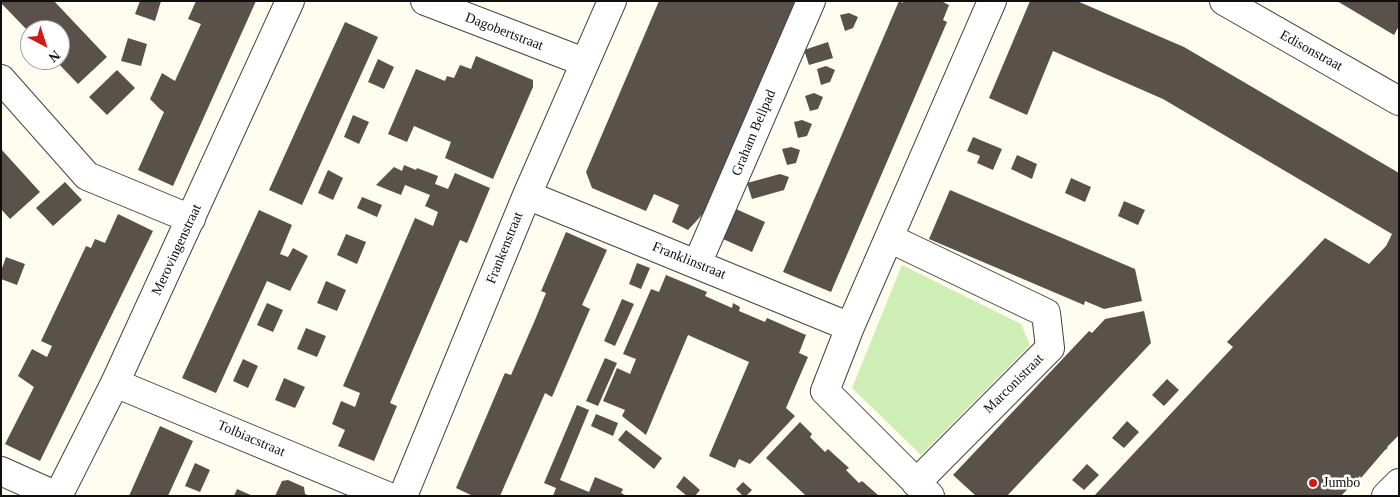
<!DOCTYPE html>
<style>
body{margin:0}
#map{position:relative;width:1400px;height:497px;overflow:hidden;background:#fffdf0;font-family:Georgia,serif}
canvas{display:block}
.frame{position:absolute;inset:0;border:2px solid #0f0f0f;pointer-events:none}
.north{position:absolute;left:20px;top:20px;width:50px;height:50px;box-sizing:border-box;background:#fff;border:1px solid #9f9f9f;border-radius:50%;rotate:140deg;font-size:14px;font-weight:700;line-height:20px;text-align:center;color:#0f0f0f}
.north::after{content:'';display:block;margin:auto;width:18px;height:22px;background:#cf1b17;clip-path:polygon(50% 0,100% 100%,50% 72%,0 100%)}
</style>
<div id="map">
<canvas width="1400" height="497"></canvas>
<div class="frame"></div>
<div class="north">N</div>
</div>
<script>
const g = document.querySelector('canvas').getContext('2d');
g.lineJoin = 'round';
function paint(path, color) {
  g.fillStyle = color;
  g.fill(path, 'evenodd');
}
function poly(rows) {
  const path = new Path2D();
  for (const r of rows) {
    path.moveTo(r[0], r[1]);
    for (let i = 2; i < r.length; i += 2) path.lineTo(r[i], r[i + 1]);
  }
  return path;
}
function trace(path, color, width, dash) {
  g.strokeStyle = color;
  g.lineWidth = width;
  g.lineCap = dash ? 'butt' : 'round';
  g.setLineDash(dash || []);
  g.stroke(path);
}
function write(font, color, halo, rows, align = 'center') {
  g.font = font + ' Georgia,serif';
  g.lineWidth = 5;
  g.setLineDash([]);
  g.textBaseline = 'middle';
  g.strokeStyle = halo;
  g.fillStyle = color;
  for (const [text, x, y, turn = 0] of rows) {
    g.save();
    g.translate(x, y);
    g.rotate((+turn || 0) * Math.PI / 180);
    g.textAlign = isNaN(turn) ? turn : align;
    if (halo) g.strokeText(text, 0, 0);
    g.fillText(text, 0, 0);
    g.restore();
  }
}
paint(poly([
 [902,265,1021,324,1030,345,921,455,852,388]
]), '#ceeeb5');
paint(poly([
 [1,1,54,1,107,57,78,84,55,60,60,60,60,30,30,30,30,33,1,3],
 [140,1,161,1,155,21,135,14],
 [196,1,256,1,173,186,138,170,164,112,160,109,150,99,162,73,175,81,201,24,188,19],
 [659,1,801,1,715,201,688,230,672,222,679,205,654,194,646,211,592,188,586,172],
 [899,1,903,3,903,1,941,1,949,5,943,20,947,22,831,292,783,272],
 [1030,1,1077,1,1184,47,1399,173,1399,435,1387,447,1388,448,1385,450,1361,478,1360,476,1341,496,1094,496,1233,347,1227,342,1325,238,1369,264,1386,246,1392,234,1163,99,1053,51,1027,115,989,98],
 [1337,1,1399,1,1399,26,1394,35],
 [849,13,858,17,853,28,845,31,840,15],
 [345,22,378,37,302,205,269,190],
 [128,38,147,44,141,66,121,61],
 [828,42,833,58,809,65,804,50],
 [476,56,533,80,533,87,493,179,445,158,451,142,414,126,407,142,388,134,416,69,445,81,447,76,454,78,460,65,471,69],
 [378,59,394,67,384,89,368,82],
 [826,66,835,70,830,82,821,85,817,69],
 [117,70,135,88,107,115,89,97],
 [814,93,823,97,818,109,810,111,805,96],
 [353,115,369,122,359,144,344,137],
 [802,120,812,124,807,136,798,138,794,122],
 [973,137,1002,149,993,170,977,163,980,156,967,151],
 [791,147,800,150,796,163,787,165,782,149],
 [1,149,40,192,10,219,1,209],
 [1017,155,1037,164,1032,179,1011,169],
 [404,165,416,170,417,168,438,176,435,184,448,189,455,173,490,188,467,243,460,240,390,403,397,406,374,461,338,446,345,430,332,424,341,401,355,407,360,393,343,386,415,218,433,226,438,212,425,206,430,195,405,185,401,195,376,185,394,167,402,171],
 [328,170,343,178,333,200,318,193],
 [780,174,789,177,784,190,752,199,747,183],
 [1071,178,1091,187,1085,202,1065,193],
 [65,182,82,200,53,226,36,208],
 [950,190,1135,269,1142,301,1104,309,1085,301,1084,305,929,239],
 [362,197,382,205,377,217,357,208],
 [1124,201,1145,210,1138,225,1118,216],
 [736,209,765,222,752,252,723,239],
 [259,210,292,225,280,254,288,257,293,248,308,256,290,291,267,281,216,393,182,378],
 [118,214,153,231,40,461,5,444,34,387,18,376,32,349,47,357,52,346,41,341,86,246,91,248,95,239,105,243],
 [566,232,607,250,582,305,590,309,552,397,545,393,500,496,473,496,456,488,504,375,505,373,511,375,535,320,546,293,541,291,542,289],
 [346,234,366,242,357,264,337,255],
 [6,257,25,264,17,285,1,279,1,271],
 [637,263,650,268,641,289,629,284],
 [666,275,707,292,705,296,732,308,733,303,740,307,739,311,765,322,767,318,806,335,799,353,808,357,786,408,795,416,750,464,739,459,735,468,709,456,749,362,688,335,646,435,622,416,625,410,603,401,617,368,630,374,636,359,623,354,651,289,659,292],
 [326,281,346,290,337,311,317,303],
 [622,299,634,304,615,346,604,341],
 [267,303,283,310,273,332,257,325],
 [1144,311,1151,343,1007,496,976,496,953,475,1089,331,1092,333,1105,319],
 [306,328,326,336,317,357,297,349],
 [605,358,617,363,598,406,586,401],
 [243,359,258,366,248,388,233,381],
 [284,378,305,387,295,408,275,400],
 [1167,379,1179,390,1164,406,1152,395],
 [577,405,589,410,560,480,589,492,595,477,623,489,621,493,627,496,553,496,556,488,544,483],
 [596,414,618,423,613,436,591,426],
 [1127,421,1139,432,1124,448,1112,438],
 [800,422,812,434,810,437,825,452,828,449,849,468,846,470,859,483,862,481,878,495,806,496,804,494,766,458],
 [160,426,193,441,168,496,129,496],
 [626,430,662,458,654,469,618,440],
 [195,463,210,470,200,492,185,486],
 [1087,464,1099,475,1084,490,1072,480],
 [684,476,700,490,695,496,687,496,676,487],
 [288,480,304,487,305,494,310,496,275,496,282,481],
 [743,482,752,490,746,496,743,496,736,489],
 [237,489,253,496,234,496]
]), '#59514a');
const minor = poly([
 [425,1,584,62],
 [1224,1,1399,101],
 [1,79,87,176,191,219],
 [527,195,850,327],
 [889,238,1046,313,1050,348,916,483],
 [697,264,811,1],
 [115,383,387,496],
 [1,471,57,496],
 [58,496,115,383,290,1],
 [403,496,527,195,612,1],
 [930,496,825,391,850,327,992,1],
 [1386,496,1399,483]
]);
trace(minor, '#424242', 30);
trace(minor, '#fff', 28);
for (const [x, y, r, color] of [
 [1313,483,5,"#cf1b17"]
]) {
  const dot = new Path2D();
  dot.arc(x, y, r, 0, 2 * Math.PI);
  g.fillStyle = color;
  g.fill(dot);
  trace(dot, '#fff', 2);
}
write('14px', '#0f0f0f', '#fff', [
 ["Dagobertstraat",504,32,21],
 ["Edisonstraat",1311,51,29],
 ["Graham Bellpad",754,133,-67],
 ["Frankenstraat",505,248,-68],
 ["Merovingenstraat",177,250,-65],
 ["Franklinstraat",689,261,22],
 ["Marconistraat",1014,384,-45],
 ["Tolbiacstraat",251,439,23]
]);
write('14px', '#0f0f0f', '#fff', [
 ["Jumbo",1323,483]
], 'left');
</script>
